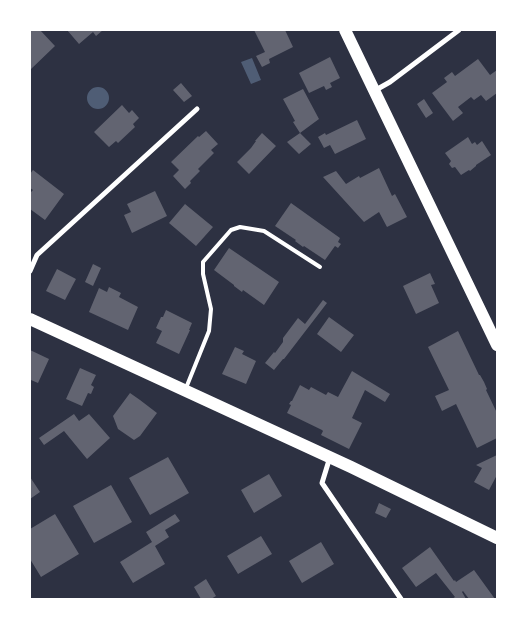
<!DOCTYPE html>
<style>
body{margin:0}
#map{position:relative;width:527px;height:629px;overflow:hidden;background:#2d3142;font-family:"Archivo Narrow",sans-serif}
canvas{display:block}
.frame{position:absolute;inset:0;border:31px solid #fff;pointer-events:none}
</style>
<div id="map">
<canvas width="527" height="629"></canvas>
<div class="frame"></div>
</div>
<script>
const g = document.querySelector('canvas').getContext('2d');
g.lineJoin = 'round';
function paint(path, color) {
  g.fillStyle = color;
  g.fill(path, 'evenodd');
}
function poly(rows) {
  const path = new Path2D();
  for (const r of rows) {
    if (r.length === 3) {
      path.moveTo(r[0] + r[2], r[1]);
      path.arc(r[0], r[1], r[2], 0, 2 * Math.PI);
      continue;
    }
    path.moveTo(r[0], r[1]);
    for (let i = 2; i < r.length; i += 2) path.lineTo(r[i], r[i + 1]);
  }
  return path;
}
function trace(path, color, width, dash) {
  g.strokeStyle = color;
  g.lineWidth = width;
  g.lineCap = dash ? 'butt' : 'round';
  g.setLineDash(dash || []);
  g.stroke(path);
}
paint(poly([
 [252,58,261,80,251,84,241,62],
 [98,98,11]
]), '#4f5d75');
paint(poly([
 [30,30,40,30,55,46,30,70],
 [67,30,103,30,96,36,93,32,79,44],
 [254,30,285,30,293,47,269,59,270,63,262,67,256,56,265,52],
 [330,57,340,78,330,83,332,87,326,90,324,86,309,93,299,73],
 [478,59,490,75,497,70,497,93,486,101,481,95,474,100,471,97,458,107,463,113,453,121,432,93,447,82,444,78,452,72,455,76],
 [181,83,192,96,184,102,173,90],
 [303,89,319,119,300,133,311,144,299,154,287,142,300,133,293,122,295,121,283,99],
 [424,99,433,113,426,118,417,104],
 [122,105,129,113,132,110,139,118,133,124,135,127,118,143,116,141,109,147,94,132],
 [357,120,366,139,335,154,330,145,324,148,318,137,325,133,326,135],
 [206,131,218,144,211,150,214,153,198,169,200,171,190,181,191,183,185,189,173,176,179,170,171,162,198,136,199,137],
 [262,133,276,146,249,174,237,162,251,148,256,141,255,141],
 [468,137,472,144,475,142,477,145,482,141,491,155,476,165,476,166,470,171,469,170,461,175,455,167,452,168,449,164,451,161,445,153],
 [379,168,392,196,395,194,407,217,387,227,379,212,364,222,323,177,336,171,346,184,359,176,360,178],
 [33,170,64,194,45,220,30,209,30,193,33,190,30,188,30,174],
 [155,191,167,216,132,233,124,215,131,212,127,204],
 [291,203,340,238,338,242,341,244,338,248,335,246,325,260,304,246,303,247,295,241,296,240,275,226],
 [185,204,213,227,196,246,169,223],
 [229,248,279,282,264,305,243,290,242,292,234,286,234,285,214,270],
 [93,264,101,268,93,286,85,282],
 [57,269,76,279,65,300,46,291],
 [430,273,435,284,431,285,439,303,416,314,403,286],
 [109,287,121,293,119,297,138,307,128,330,89,312,99,288,107,292],
 [323,300,327,303,284,359,283,359,274,370,265,363,274,352,275,353,283,342,283,338,298,318,305,324],
 [166,310,192,323,189,330,190,330,179,354,156,343,162,331,156,328,161,317,163,317],
 [329,317,354,335,341,352,317,334],
 [458,331,479,375,480,375,484,382,487,389,486,390,497,413,497,438,477,448,456,404,442,411,435,396,449,390,428,347],
 [235,347,244,351,242,354,256,361,246,384,222,374],
 [30,350,49,359,38,383,31,380,30,383],
 [80,368,96,375,91,385,94,387,91,394,88,393,82,406,66,399],
 [352,371,390,394,385,402,365,390,352,418,362,423,349,449,321,435,323,431,322,430,287,413,291,405,289,404,291,401,292,401,300,385,309,390,311,387,326,395,328,392,338,397],
 [130,393,140,400,157,413,140,436,134,440,118,429,113,416],
 [74,414,79,421,89,414,110,438,87,459,64,431,44,445,39,438],
 [497,455,497,473,496,474,497,475,489,490,474,482,482,468,476,465],
 [168,457,189,493,150,515,129,478],
 [269,474,282,496,254,513,241,490],
 [30,477,40,492,30,499],
 [111,485,132,522,94,543,73,506],
 [379,503,391,509,386,518,375,513],
 [55,514,79,554,41,577,30,559,30,529],
 [175,514,180,521,165,530,169,537,155,546,165,564,133,583,120,562,152,542,146,532],
 [261,536,272,554,238,574,227,556],
 [321,542,334,564,302,583,289,561],
 [430,547,454,581,455,580,456,582,474,570,495,599,469,599,463,591,462,592,466,599,452,599,455,597,436,573,416,587,402,568],
 [206,579,216,596,211,599,201,599,194,587]
]), '#626471');
trace(poly([
 [186,388,209,331,211,309,203,274,203,262,231,230,240,227,264,231,320,267]
]), '#fff', 4);
trace(poly([
 [374,91,390,82,459,30],
 [30,271,37,255,197,109],
 [330,457,322,483,401,599]
]), '#fff', 5);
trace(poly([
 [345,30,497,345],
 [30,319,351,467,497,538]
]), '#fff', 12);
</script>
